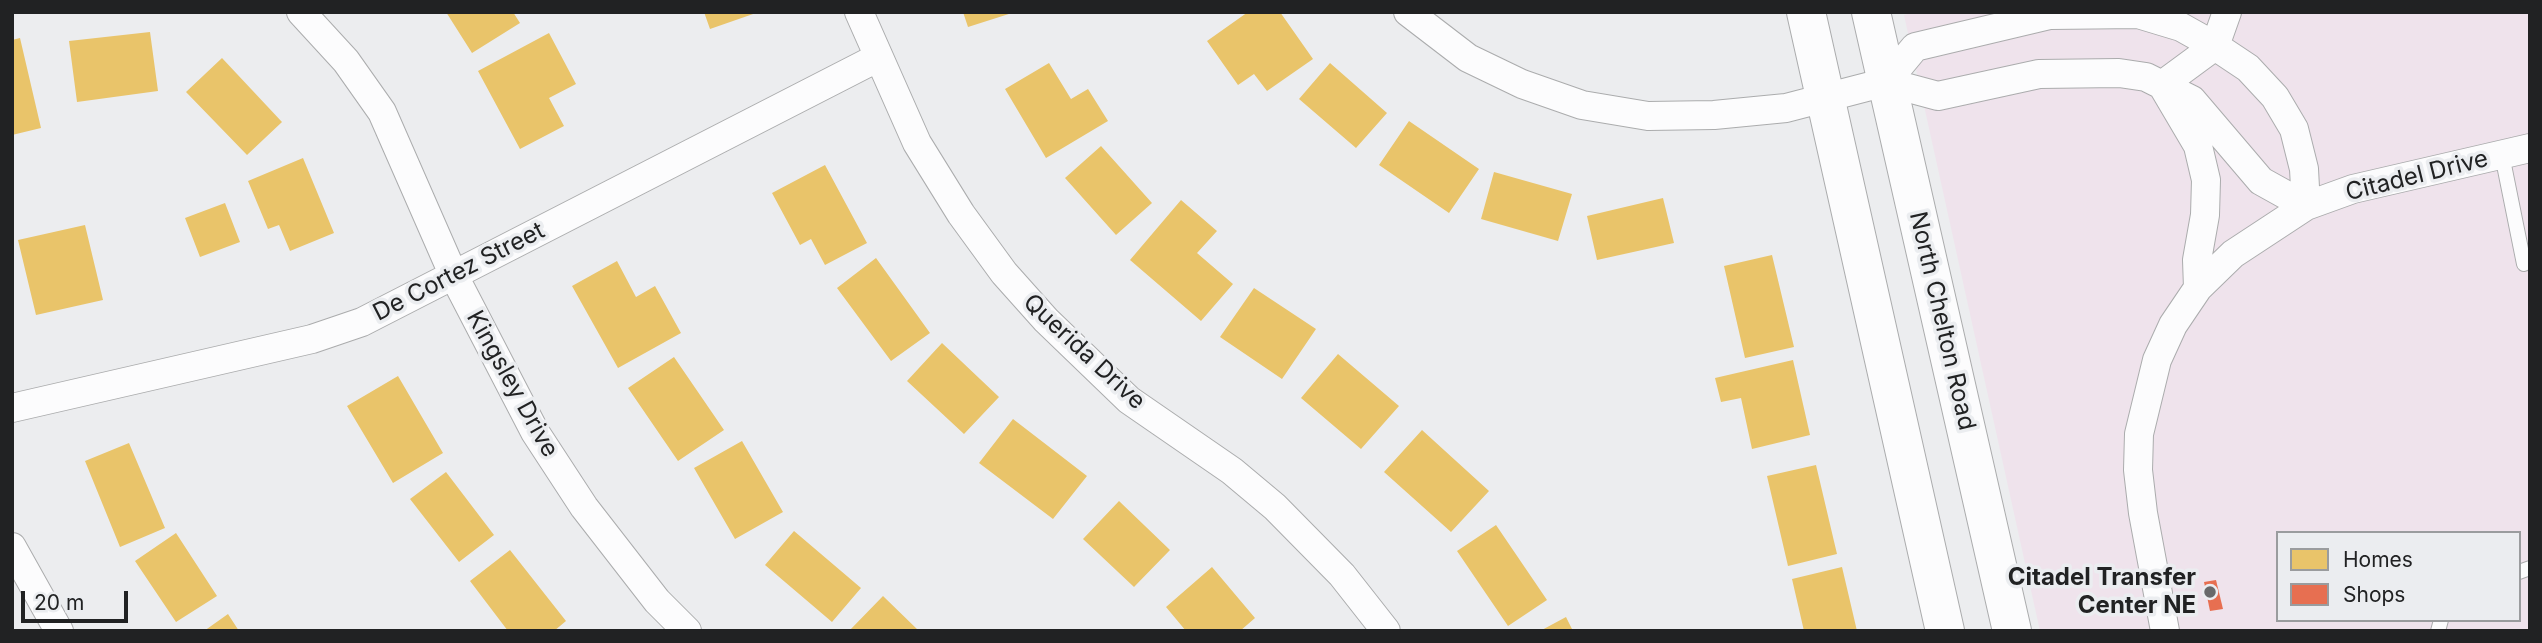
<!DOCTYPE html>
<style>
body{margin:0}
#map{position:relative;width:2542px;height:643px;overflow:hidden;background:#ecedef;font-family:Inter,sans-serif}
canvas{display:block}
.frame{position:absolute;inset:0;border:14px solid #212223;pointer-events:none}
.legend{position:absolute;left:2276px;top:531px;width:245px;height:91px;box-sizing:border-box;background:#ebedf0;border:2px solid #9a9c9e;margin:0;padding:9px 12px;list-style:none;font-size:21px;color:#212223}
.legend li{display:flex;align-items:center;gap:14px;height:35px}
.legend b{width:35px;border:2px solid #9a9c9e}
.scale{position:absolute;left:21px;top:591px;width:107px;height:32px;box-sizing:border-box;border:4px solid #212223;border-top:0;padding-left:9px;font-size:21px;line-height:24px;white-space:nowrap;color:#212223;-webkit-text-stroke:5px #ebedf0;paint-order:stroke}
</style>
<div id="map">
<canvas width="2542" height="643"></canvas>
<div class="frame"></div>
<ul class="legend">
<li><b style="height:19px;background:#e9c46a"></b>Homes</li>
<li><b style="height:19px;background:#e76f51"></b>Shops</li>
</ul>
<div class="scale">20 m</div>
</div>
<script>
const g = document.querySelector('canvas').getContext('2d');
g.lineJoin = 'round';
function paint(path, color) {
  g.fillStyle = color;
  g.fill(path, 'evenodd');
}
function poly(rows) {
  const path = new Path2D();
  for (const r of rows) {
    path.moveTo(r[0], r[1]);
    for (let i = 2; i < r.length; i += 2) path.lineTo(r[i], r[i + 1]);
  }
  return path;
}
function trace(path, color, width, dash) {
  g.strokeStyle = color;
  g.lineWidth = width;
  g.lineCap = dash ? 'butt' : 'round';
  g.setLineDash(dash || []);
  g.stroke(path);
}
function write(font, color, halo, rows, align = 'center') {
  g.font = font + ' Inter,sans-serif';
  g.lineWidth = 7;
  g.setLineDash([]);
  g.textBaseline = 'middle';
  g.strokeStyle = halo;
  g.fillStyle = color;
  for (const [text, x, y, turn = 0] of rows) {
    g.save();
    g.translate(x, y);
    g.rotate((+turn || 0) * Math.PI / 180);
    g.textAlign = isNaN(turn) ? turn : align;
    if (halo) g.strokeText(text, 0, 0);
    g.fillText(text, 0, 0);
    g.restore();
  }
}
paint(poly([
 [1916,12,2530,12,2530,631,2040,631,1904,15],
 [2278,533,2519,533,2519,620,2278,620]
]), '#efe3ec');
paint(poly([
 [446,12,513,12,520,23,472,53],
 [704,12,756,12,756,13,710,29],
 [963,12,1012,12,1012,13,968,27],
 [1248,12,1280,12,1313,59,1267,91,1254,74,1238,85,1207,41],
 [150,32,158,91,77,102,69,41],
 [549,33,576,84,549,98,564,126,520,149,478,71],
 [20,38,41,128,12,135,12,40],
 [222,58,282,122,247,155,186,92],
 [1049,63,1071,99,1088,89,1108,121,1046,158,1005,89],
 [1330,63,1387,113,1356,148,1299,99],
 [1409,121,1479,169,1449,213,1379,165],
 [1101,146,1152,203,1116,235,1065,178],
 [303,158,334,233,290,251,279,225,268,229,248,181],
 [825,165,867,243,825,265,811,239,800,245,772,193],
 [1494,172,1572,194,1558,241,1481,219],
 [1663,198,1674,243,1597,260,1587,216],
 [1181,200,1217,231,1197,253,1233,284,1201,321,1130,260],
 [225,203,240,242,200,257,185,218],
 [85,225,103,300,36,315,18,240],
 [1772,255,1794,347,1745,358,1724,266],
 [876,258,930,333,891,361,837,288],
 [617,261,636,297,655,286,681,333,618,368,572,286],
 [1254,288,1316,329,1282,379,1220,337],
 [942,343,999,397,964,434,907,381],
 [1338,354,1399,406,1361,449,1301,398],
 [674,357,724,430,678,461,628,388],
 [1793,360,1810,435,1752,449,1741,398,1721,402,1715,378],
 [398,376,443,453,393,483,347,406],
 [1013,419,1087,476,1053,519,979,463],
 [1422,430,1489,491,1451,532,1384,472],
 [742,441,783,512,735,539,694,468],
 [129,443,165,528,120,547,85,461],
 [1816,465,1837,554,1788,566,1767,476],
 [446,472,494,535,459,562,410,499],
 [1119,501,1170,550,1134,587,1083,539],
 [1496,525,1547,600,1508,626,1457,551],
 [794,531,861,588,832,622,765,565],
 [176,533,217,596,176,622,135,561],
 [510,550,566,621,554,631,508,631,470,581],
 [1212,567,1255,618,1240,631,1186,631,1166,607],
 [1842,567,1857,631,1804,631,1792,579],
 [883,596,919,631,849,631],
 [228,614,239,631,204,631],
 [1566,617,1573,631,1540,631]
]), '#e9c46a');
paint(poly([
 [2216,580,2223,609,2210,611,2204,582]
]), '#e76f51');
const lane = poly([
 [2502,155,2524,264],
 [2519,572,2530,568],
 [2438,631,2441,620]
]);
const street = poly([
 [301,12,346,61,382,112,453,274,535,432,584,507,657,601,687,631],
 [859,12,917,143,961,214,1004,273,1046,320,1129,400,1232,471,1275,507,1342,575,1386,631],
 [1408,12,1468,58,1522,84,1582,105,1648,116,1714,115,1786,108,1886,82],
 [1886,82,1915,47,2050,15,2138,14,2181,27,2215,46,2248,68,2275,97,2294,129,2304,169,2306,206],
 [1886,82,1938,96,2039,74,2119,73,2146,77,2192,100,2261,181,2306,206],
 [2198,288,2197,260,2205,215,2206,180,2198,146,2162,85,2215,46,2227,12],
 [12,408,312,339,362,322,877,58],
 [12,547,59,631],
 [2165,631,2143,513,2138,470,2139,434,2157,360,2173,325,2198,288,2233,254,2306,206,2353,189,2530,148]
]);
const secondary = poly([
 [1806,12,1945,631],
 [1871,12,2012,631]
]);
trace(lane, '#abacad', 16);
trace(street, '#abacad', 30);
trace(secondary, '#abacad', 40);
trace(lane, '#fcfcfd', 14);
trace(street, '#fcfcfd', 28);
trace(secondary, '#fcfcfd', 38);
for (const [x, y, r, color] of [
 [2210,592,7,"#68696a"]
]) {
  const dot = new Path2D();
  dot.arc(x, y, r, 0, 2 * Math.PI);
  g.fillStyle = color;
  g.fill(dot);
  trace(dot, '#ebedf0', 2.5);
}
write('24px', '#212223', '#ebedf0', [
 ["Citadel Drive",2417,176,-14],
 ["De Cortez Street",459,272,-27],
 ["North Chelton Road",1942,321,77],
 ["Querida Drive",1084,352,43],
 ["Kingsley Drive",512,384,61]
]);
write('bold 24px', '#212223', '#ebedf0', [
 ["Citadel Transfer",2196,578],
 ["Center NE",2196,606]
], 'right');
</script>
